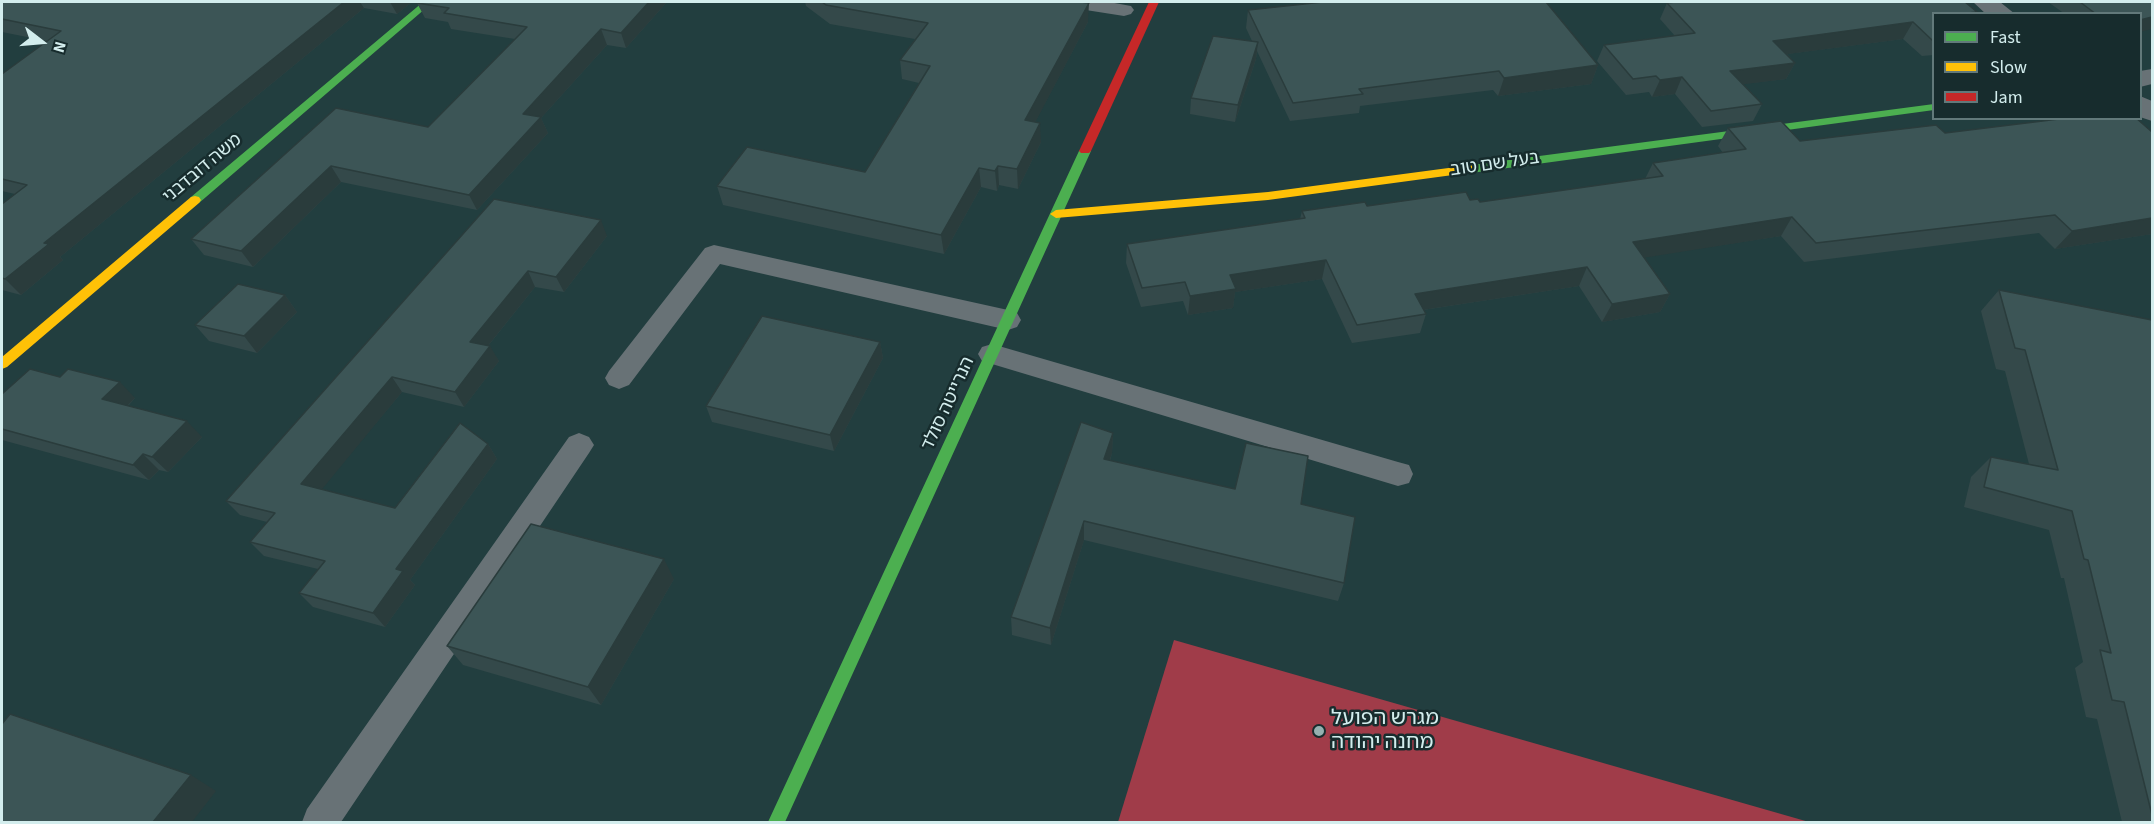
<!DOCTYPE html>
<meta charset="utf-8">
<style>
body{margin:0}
#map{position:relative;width:2154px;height:824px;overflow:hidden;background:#223e3f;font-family:"Source Sans 3",sans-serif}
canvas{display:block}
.frame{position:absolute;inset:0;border:3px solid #d3eded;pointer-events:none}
.legend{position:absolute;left:1932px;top:12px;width:210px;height:108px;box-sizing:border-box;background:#172c2d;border:2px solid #62797a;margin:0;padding:8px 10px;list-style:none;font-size:18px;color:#d3eded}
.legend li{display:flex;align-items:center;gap:12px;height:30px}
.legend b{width:30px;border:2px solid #62797a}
.north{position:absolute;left:12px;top:12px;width:60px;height:60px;-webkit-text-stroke:4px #172c2d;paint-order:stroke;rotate:106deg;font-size:16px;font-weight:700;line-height:24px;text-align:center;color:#d3eded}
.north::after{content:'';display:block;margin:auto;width:21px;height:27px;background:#d3eded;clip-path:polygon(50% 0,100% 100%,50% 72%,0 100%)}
</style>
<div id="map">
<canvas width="2154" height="824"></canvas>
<div class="frame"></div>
<ul class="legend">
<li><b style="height:8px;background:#4caf50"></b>Fast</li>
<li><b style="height:8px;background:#ffc107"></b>Slow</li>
<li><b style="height:8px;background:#c62828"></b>Jam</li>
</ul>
<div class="north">N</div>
</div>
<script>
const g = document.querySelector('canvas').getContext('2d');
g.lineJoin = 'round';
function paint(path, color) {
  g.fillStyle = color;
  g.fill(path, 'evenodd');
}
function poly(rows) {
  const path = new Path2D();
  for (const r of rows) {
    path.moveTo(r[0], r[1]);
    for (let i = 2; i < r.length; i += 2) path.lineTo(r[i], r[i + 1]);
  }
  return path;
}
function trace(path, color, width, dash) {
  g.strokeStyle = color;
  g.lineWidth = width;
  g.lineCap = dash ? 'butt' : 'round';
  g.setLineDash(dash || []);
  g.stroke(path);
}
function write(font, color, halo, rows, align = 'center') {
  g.font = font + ' "Source Sans 3","Noto Sans Hebrew",sans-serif';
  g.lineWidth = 5;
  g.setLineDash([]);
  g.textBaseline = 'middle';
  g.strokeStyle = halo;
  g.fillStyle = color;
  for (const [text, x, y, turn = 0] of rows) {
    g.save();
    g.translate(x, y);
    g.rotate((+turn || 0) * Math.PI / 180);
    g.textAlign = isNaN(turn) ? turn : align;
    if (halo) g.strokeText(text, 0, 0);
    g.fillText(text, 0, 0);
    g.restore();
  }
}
paint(poly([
 [1174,640,1809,822,1118,822]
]), '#a03c49');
paint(poly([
 [1063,2,1109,2,1131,6,1134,10,1131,14,1124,16,1073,8,1066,6,1063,2],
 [714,245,1008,310,1017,313,1021,320,1017,327,1008,330,720,264,629,385,619,389,609,385,605,378,609,371,705,248,714,245],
 [992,344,1398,462,1409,465,1413,474,1409,483,1398,486,982,361,978,354,982,347,992,344],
 [579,433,589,437,594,445,589,453,341,822,302,822,307,809,569,437,579,433]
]), '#687276');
paint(poly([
 [1973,2,2000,2,2015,14,1986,14,1973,2],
 [2152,69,2152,84,2140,87,2140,71,2152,69],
 [2140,96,2152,101,2152,121,2140,117,2140,96]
]), '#687276');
paint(poly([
 [423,2,433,2,199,203,191,203,189,200,191,197,423,2],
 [1934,104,1934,110,1471,173,1465,169,1471,165,1934,104],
 [1085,147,1091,151,785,822,768,822,1079,151,1085,147]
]), '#4caf50');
paint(poly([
 [1471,165,1475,166,1475,172,1268,200,1056,218,1050,214,1056,210,1268,192,1471,165],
 [195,196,199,197,201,200,199,203,7,367,2,369,2,357,191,197,195,196]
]), '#ffc107');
paint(poly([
 [1149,2,1159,2,1091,151,1089,153,1081,153,1079,151,1149,2]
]), '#c62828');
paint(poly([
 [2,2,412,2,397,14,364,8,60,257,63,260,21,295,2,290,2,204,15,194,2,191,2,74,47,41,2,32],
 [667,2,626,48,607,45,541,118,548,133,477,210,341,182,253,267,204,255,191,239,336,108,428,127,515,39,451,29,448,22,425,18,417,3],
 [805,2,1080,2,1088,22,1035,122,1041,142,1018,189,999,185,997,191,981,187,944,254,723,205,717,186,865,172,919,83,902,79,900,60,915,39,830,24,806,6],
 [2048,2,2152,2,2140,14,2065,14],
 [1667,3,1977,12,1976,14,1934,14,1934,55,1922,56,1903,39,1787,54,1795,63,1786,79,1743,84,1762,104,1753,121,1702,127,1675,94,1652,97,1649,92,1626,95,1597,61,1604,45,1675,36,1660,19],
 [1248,10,1598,65,1591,84,1498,96,1493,90,1360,106,1359,113,1290,121,1257,51,1256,59,1235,122,1190,114,1191,98,1252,41,1246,28],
 [2049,118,2136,118,2152,234,2055,249,2039,233,1804,262,1781,236,1644,257,1670,294,1660,312,1602,322,1579,286,1423,310,1426,314,1420,333,1352,343,1322,279,1235,292,1233,308,1188,315,1183,301,1141,307,1126,263,1127,244,1300,219,1302,211,1470,200,1480,202,1645,179,1653,163,1723,153,1718,146,1728,128,1800,141,1945,133,2047,121],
 [494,199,607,236,564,292,535,287,488,346,499,361,464,407,402,392,321,489,395,508,488,444,497,459,410,580,415,585,385,627,313,607,299,593,318,569,264,556,250,542,267,522,240,515,226,501],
 [1999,290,2152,320,2152,822,2122,822,2097,719,2086,717,2075,668,2083,662,2064,578,2061,578,2049,530,1964,507,1971,477,1991,457,2029,464,2005,371,1996,369,1981,311],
 [285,295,297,312,257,353,209,341,195,325],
 [880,342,883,358,834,451,712,422,706,406],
 [60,377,135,398,128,406,202,437,168,472,159,470,149,480,2,440,2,394],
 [1113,433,1112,453,1110,461,1301,504,1344,583,1338,601,1084,540,1051,645,1012,635,1011,617],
 [674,579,601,705,463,665,447,646]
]), '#34494a');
paint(poly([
 [344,2,360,2,364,8,60,257,63,260,21,295,5,279,44,243],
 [390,2,412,2,397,14],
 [649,2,667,2,626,48,621,33],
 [1089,3,1088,22,1026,140,1025,120],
 [2152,17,2152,29,2140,32,2140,20],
 [1913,22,1903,39,1765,57,1773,41],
 [601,29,607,45,541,118,548,133,477,210,469,195,523,114],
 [1258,42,1256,59,1235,122,1238,105],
 [1795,63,1786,79,1722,87,1730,71],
 [1598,65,1591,84,1498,96,1504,78],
 [1682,77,1675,94,1652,97,1660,80],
 [1040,123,1041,142,1018,189,1017,169],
 [331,166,341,182,253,267,241,251],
 [998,166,999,185,997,191,995,171],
 [979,168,981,187,944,254,941,235],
 [1792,217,1781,236,1624,261,1633,242],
 [2152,218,2152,234,2055,249,2072,231],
 [601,220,607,236,564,292,556,277],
 [1326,260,1322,279,1235,292,1233,308,1188,315,1190,296,1230,275],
 [1587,267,1579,286,1409,312,1415,294],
 [528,271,535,287,479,357,470,342],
 [1670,294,1660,312,1602,322,1612,304],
 [285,295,297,312,257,353,244,336],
 [880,342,883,358,834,451,830,435],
 [490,346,499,361,464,407,455,392],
 [392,377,402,392,314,499,301,484],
 [120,382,135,398,118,415,102,399],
 [187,421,202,437,168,472,152,457],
 [1113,433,1112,453,1104,479,1104,459],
 [488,444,497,459,410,580,415,585,385,627,373,613,396,569],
 [143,454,159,470,149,480,133,465],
 [1084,521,1084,540,1051,645,1050,628],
 [664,559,674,579,601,705,588,687],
 [191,775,216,791,192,822,153,822]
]), '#2a3c3c');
const building = poly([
 [2,2,344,2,44,243,49,244,5,279,2,278,2,204,27,185,2,179,2,74,61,31,2,19,2,2],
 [418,2,649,2,621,33,601,29,523,114,541,117,469,195,331,166,241,251,191,239,336,108,428,127,527,27,444,13,449,8,417,3,418,2],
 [822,2,1080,2,1089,3,1025,120,1040,123,1017,169,998,166,995,171,979,168,941,235,717,186,747,147,865,172,930,66,900,60,928,23,826,5,822,2],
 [1323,2,1546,2,1598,65,1504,78,1499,71,1359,89,1363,94,1293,103,1248,10,1323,2],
 [1676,2,1965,2,1977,12,1968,13,1969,14,1934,14,1934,40,1932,40,1913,22,1773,41,1795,63,1730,71,1762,104,1711,111,1682,77,1660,80,1656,76,1633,79,1604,45,1695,33,1667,3,1676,2],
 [2080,2,2152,2,2152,17,2140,20,2140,14,2096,14,2080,2],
 [1213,36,1258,42,1238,105,1191,98,1213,36],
 [2067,118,2136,118,2152,132,2152,218,2072,231,2055,215,1816,243,1792,217,1633,242,1670,294,1612,304,1587,267,1415,294,1426,314,1357,325,1326,260,1230,275,1236,289,1190,296,1185,282,1142,288,1127,244,1305,218,1302,211,1365,202,1367,206,1466,192,1470,200,1478,199,1480,202,1663,176,1653,163,1746,149,1728,128,1781,121,1800,141,1936,125,1945,133,2067,118],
 [494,199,601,220,556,277,528,271,470,342,490,346,455,392,392,377,301,484,395,508,460,423,488,444,396,569,403,571,373,613,299,593,325,561,250,542,275,513,226,501,494,199],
 [238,284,285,295,244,336,195,325,238,284],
 [1999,290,2152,320,2152,815,2124,702,2112,700,2100,650,2111,653,2088,560,2084,559,2072,511,1984,487,1991,457,2058,470,2025,350,2015,348,1999,290],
 [762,316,880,342,830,435,706,406,762,316],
 [30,369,60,377,68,369,120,382,102,399,187,421,152,457,143,454,133,465,2,429,2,394,30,369],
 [1081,422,1113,433,1104,459,1235,489,1246,443,1308,456,1301,504,1355,517,1344,583,1084,521,1050,628,1011,617,1081,422],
 [531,524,664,559,588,687,447,646,531,524],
 [10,714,191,775,153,822,2,822,2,724,10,714]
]);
paint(building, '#3c5556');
trace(building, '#2a3c3c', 1.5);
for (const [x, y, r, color] of [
 [1319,731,6,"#95b0b0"]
]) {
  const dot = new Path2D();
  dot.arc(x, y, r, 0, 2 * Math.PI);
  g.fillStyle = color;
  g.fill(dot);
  trace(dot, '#172c2d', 2);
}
write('18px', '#d3eded', '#172c2d', [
 ["בעל שם טוב",1495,165,-8],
 ["משה דובדבני",203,169,-40],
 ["הנרייטה סולד",949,404,-65]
]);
write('21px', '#d3eded', '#172c2d', [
 ["מגרש הפועל",1331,719],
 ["מחנה יהודה",1331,743]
], 'left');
</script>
